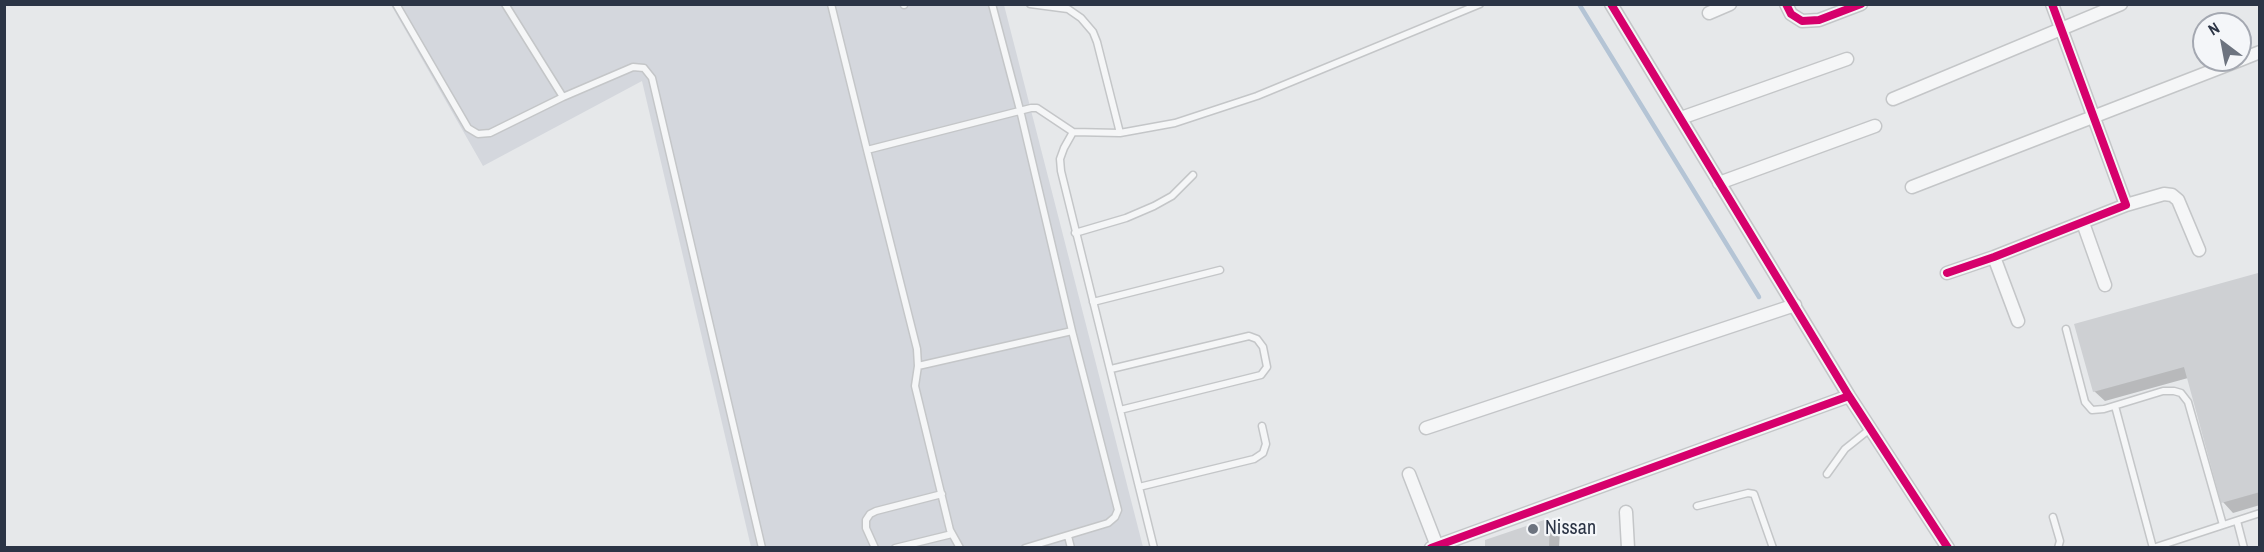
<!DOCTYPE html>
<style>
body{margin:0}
#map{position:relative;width:2264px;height:552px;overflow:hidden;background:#e6e8ea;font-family:"Archivo Narrow",sans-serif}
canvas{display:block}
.frame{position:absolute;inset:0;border:6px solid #2b3445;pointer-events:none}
.north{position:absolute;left:2192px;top:12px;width:60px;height:60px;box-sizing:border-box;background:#f4f6f9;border:2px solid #a4a8b1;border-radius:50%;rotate:328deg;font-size:16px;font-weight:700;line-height:24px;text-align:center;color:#2b3445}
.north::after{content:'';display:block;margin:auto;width:21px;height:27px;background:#6c737f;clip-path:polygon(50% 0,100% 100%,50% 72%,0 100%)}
</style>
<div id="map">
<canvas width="2264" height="552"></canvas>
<div class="frame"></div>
<div class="north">N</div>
</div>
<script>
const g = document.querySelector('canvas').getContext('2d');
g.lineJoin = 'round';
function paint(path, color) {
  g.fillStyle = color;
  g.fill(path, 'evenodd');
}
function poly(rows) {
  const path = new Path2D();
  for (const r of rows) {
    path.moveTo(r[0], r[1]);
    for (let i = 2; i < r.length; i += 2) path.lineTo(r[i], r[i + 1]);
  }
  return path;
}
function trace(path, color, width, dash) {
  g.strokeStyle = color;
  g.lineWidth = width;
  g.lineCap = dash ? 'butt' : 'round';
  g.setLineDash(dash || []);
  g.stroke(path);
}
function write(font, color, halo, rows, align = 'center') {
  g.font = font + ' "Archivo Narrow",sans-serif';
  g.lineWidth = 4.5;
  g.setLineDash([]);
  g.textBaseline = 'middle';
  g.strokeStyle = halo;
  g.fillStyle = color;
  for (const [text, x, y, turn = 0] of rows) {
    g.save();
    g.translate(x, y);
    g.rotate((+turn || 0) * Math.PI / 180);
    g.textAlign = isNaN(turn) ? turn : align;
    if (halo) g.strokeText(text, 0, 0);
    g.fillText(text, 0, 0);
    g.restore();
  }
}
paint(poly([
 [391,5,1004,5,1143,547,751,547,642,81,483,166]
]), '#d4d7dd');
paint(poly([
 [2258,275,2260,276,2260,505,2233,513,2223,502,2188,378,2105,401,2094,391],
 [1549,520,1560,530,1559,548,1486,548]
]), '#0003');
trace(poly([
 [1579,4,1759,297]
]), '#b4c4d5', 4.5);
paint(poly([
 [2258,273,2260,492,2221,503,2184,367,2093,392,2074,324],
 [1550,518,1549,548,1485,548,1485,540]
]), '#ced0d3');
const service = poly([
 [396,4,468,128,478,134,490,133,563,97],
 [505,4,563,97,633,67,644,68,652,78,762,548],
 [831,4,867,150,1031,108,1037,108,1073,132,1120,133,1175,123,1257,96,1480,4],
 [904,4,904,5],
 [1030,4,1068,9,1081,18,1093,32,1097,42,1120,133],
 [1073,132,1064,148,1060,159,1061,171,1154,548],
 [867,150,917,349,918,366,915,386,950,530,960,548],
 [1075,233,1126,218,1154,206,1172,196,1193,175],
 [1093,302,1220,270],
 [2066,329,2085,402,2092,410,2104,409,2163,391,2174,391,2181,393,2188,402,2223,525],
 [918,366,1072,331,1020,110,992,4],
 [1111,369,1249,336,1257,339,1263,347,1267,367,1261,375,1120,410],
 [2115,406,2153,548],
 [1827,474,1845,449,1870,429],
 [1139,487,1254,459,1263,453,1266,444,1262,426],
 [1697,506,1748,493,1754,494,1773,548],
 [2053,517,2060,541,2058,548],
 [2237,521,2244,548],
 [1068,536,1071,548],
 [875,548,866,528,866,520,870,514,876,511,942,494],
 [895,548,952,534],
 [1025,548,1108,523,1115,517,1118,510,1072,331],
 [2153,548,2260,513]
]);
const minor = poly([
 [1611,4,1849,396,1948,548],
 [1786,4,1791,14,1802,21,1819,20,1861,4],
 [1709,13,1730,4],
 [2240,60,2260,52],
 [1893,99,2121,4],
 [1681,118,1847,59],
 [1719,183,1875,126],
 [1912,187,2240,60],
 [2126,205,2164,194,2172,195,2178,200,2199,250],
 [2083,223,2105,285],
 [1994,257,2018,321],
 [1947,273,1994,257,2126,205,2052,4],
 [1426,428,1795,305],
 [1409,474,1437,546],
 [1626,512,1628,548],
 [1431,548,1849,396]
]);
trace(service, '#c4c6c8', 9);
trace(minor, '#c4c6c8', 15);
trace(service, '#f5f6f7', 6);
trace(minor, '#f5f6f7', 12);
trace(poly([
 [1611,4,1849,396,1948,548],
 [1786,4,1791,14,1802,21,1819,20,1861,4],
 [1947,273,1994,257,2126,205,2052,4],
 [1431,548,1849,396]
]), '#d6006c', 8);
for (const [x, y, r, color] of [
 [1533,529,6,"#6c737f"]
]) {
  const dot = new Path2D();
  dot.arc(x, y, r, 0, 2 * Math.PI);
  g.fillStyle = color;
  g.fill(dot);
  trace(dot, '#f4f6f9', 2);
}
write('20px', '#2b3445', '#f4f6f9', [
 ["Nissan",1545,529]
], 'left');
</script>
